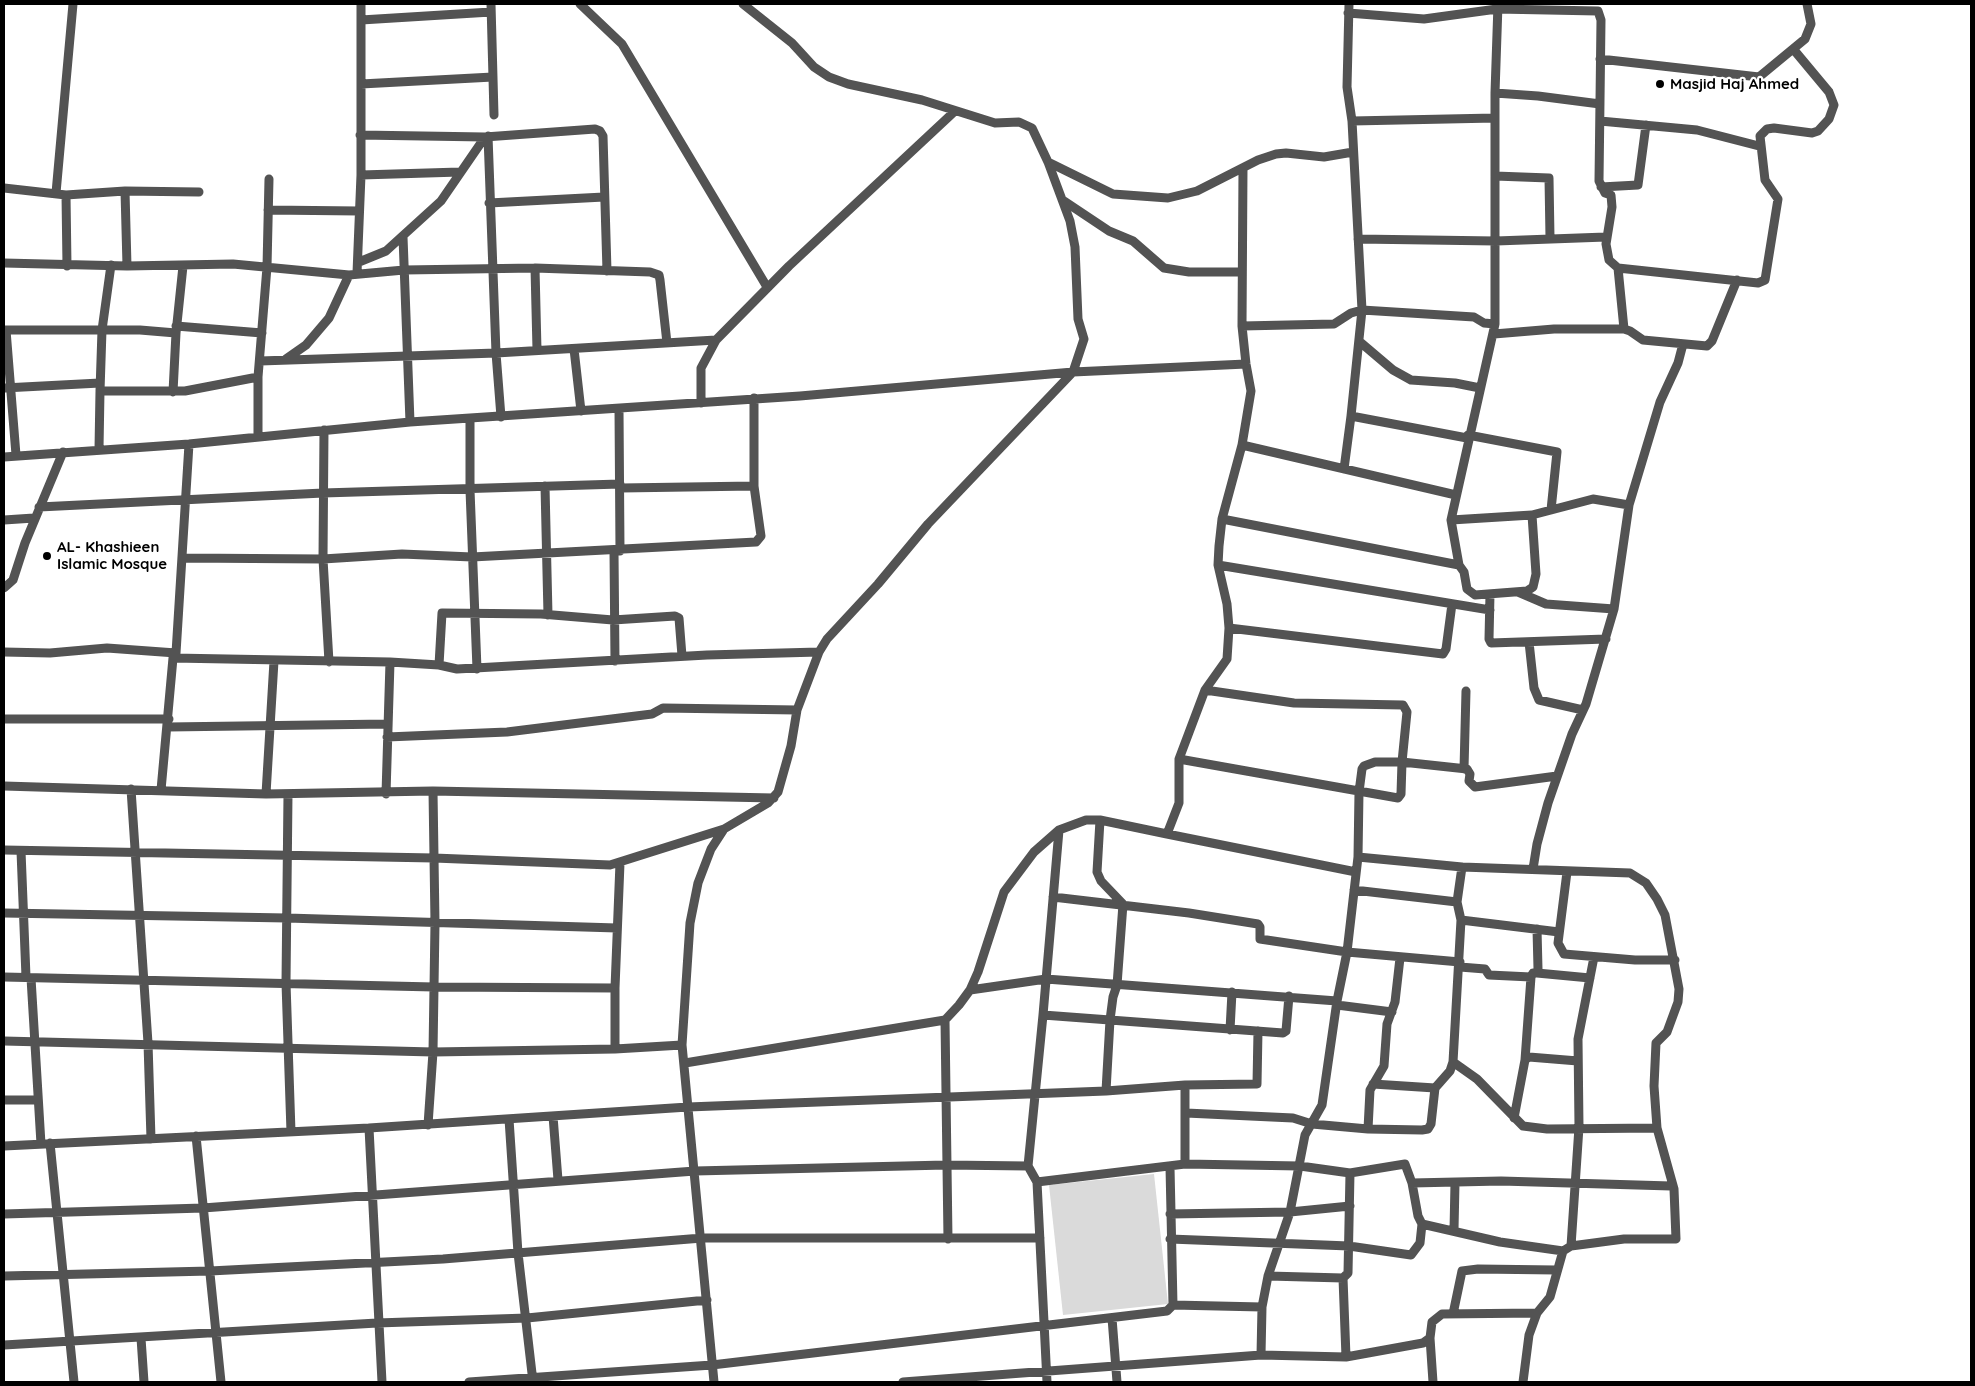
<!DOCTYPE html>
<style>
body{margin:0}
#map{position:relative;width:1975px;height:1386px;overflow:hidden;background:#fff;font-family:Quicksand,sans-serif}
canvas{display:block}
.frame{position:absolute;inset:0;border:5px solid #000;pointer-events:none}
</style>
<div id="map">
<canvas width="1975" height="1386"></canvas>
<div class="frame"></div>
</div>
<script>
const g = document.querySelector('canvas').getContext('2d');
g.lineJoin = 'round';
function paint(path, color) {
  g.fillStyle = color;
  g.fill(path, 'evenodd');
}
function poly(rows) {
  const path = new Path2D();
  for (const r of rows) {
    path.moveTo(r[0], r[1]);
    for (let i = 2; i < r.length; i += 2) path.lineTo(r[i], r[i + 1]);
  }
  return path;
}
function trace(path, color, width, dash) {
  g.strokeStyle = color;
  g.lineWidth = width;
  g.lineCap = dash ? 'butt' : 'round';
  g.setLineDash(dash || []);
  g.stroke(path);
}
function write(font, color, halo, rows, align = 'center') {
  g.font = font + ' Quicksand,sans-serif';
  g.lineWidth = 4.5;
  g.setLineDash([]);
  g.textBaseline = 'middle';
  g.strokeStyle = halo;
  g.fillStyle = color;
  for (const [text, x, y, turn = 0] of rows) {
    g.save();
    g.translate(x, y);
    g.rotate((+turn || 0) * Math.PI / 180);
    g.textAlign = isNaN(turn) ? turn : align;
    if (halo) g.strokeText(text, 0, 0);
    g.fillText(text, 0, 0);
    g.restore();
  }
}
paint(poly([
 [1154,1174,1168,1304,1063,1315,1049,1185]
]), '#dadada');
trace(poly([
 [491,4,494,115],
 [580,4,622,44,767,287],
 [1349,4,1347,87,1352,121,1362,310,1351,416,1467,438],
 [1498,4,1495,93,1495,324,1451,520,1459,565,1464,572,1467,589,1475,595,1527,591,1533,587,1536,574,1532,515,1593,499,1629,505],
 [1348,13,1424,19,1497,9,1598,11,1601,20,1599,181,1605,193,1611,195,1612,207,1606,244,1609,260,1618,268,1624,329,1630,331,1643,340,1707,346,1712,341,1737,280],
 [361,20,491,12],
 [1600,59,1759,77,1805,39,1811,24,1807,4],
 [361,84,493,77],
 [1495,93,1538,96,1600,104],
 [1352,121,1495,118],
 [1600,121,1697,130,1759,146],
 [360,135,485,137,595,129,600,131,603,136,607,271],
 [488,136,496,353,501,417],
 [1048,162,1113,194,1168,198,1197,191,1258,160,1276,154,1286,153,1324,157,1353,152],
 [361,175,460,172],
 [1495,176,1549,178,1550,238],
 [1601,187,1638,185,1646,125],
 [4,188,66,195,125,191,199,192],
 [125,191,127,266],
 [56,193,73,4],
 [66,195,67,266],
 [1064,201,1109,231,1133,241,1164,268,1189,272,1242,272],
 [489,203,604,197],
 [268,210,359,211],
 [403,237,410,422],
 [1358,239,1496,241,1606,237],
 [359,262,386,251,441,201,485,137],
 [4,263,127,266,233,264,349,275,404,270,535,268,650,272,659,275,660,280,667,343],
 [535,268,537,350],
 [1618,268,1758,283,1765,280,1778,199,1765,180,1760,136,1767,129,1774,128,1812,133,1818,131,1829,119,1834,105,1829,92,1794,50],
 [357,273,361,175,361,4],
 [176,326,262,333],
 [1242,326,1334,324,1351,313,1362,310,1474,317,1484,323,1495,324],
 [4,330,140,330,176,333],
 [6,330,16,455],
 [1494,334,1554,329,1624,329],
 [1360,342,1393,370,1411,380,1455,383,1480,388],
 [574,349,581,411],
 [286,359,306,345,329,318,349,275],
 [260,361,496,353,716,340],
 [4,388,100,383],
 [100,391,102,330,111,265],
 [173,392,176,333,183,266],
 [701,403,701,368,716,340,789,266,955,111],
 [619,409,620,551],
 [470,418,470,490,477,669],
 [324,430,323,559,329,662],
 [1468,435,1557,452,1551,510],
 [258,437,258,377],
 [1242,445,1456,495],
 [99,449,100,391,185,391,258,377,267,267,269,179],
 [4,457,189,444,410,422,800,396,1073,372,1246,364],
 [1344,469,1351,416],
 [545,486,548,615],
 [621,488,754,486],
 [39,507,323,493,620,484],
 [1222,519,1459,565],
 [4,520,34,518],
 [1451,520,1532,515],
 [614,551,615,661],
 [183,558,323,559,402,554,472,557,756,542,761,536,754,486,754,398],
 [1218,565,1490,610],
 [4,588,13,580,25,543,63,452],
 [1518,592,1546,604,1614,609],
 [1490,594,1489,639,1491,643,1606,639],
 [1229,628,1443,654,1446,649,1452,604],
 [1529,642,1534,688,1539,700,1583,710],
 [4,652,50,653,107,648,176,653],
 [173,658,390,662,439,665,457,669,707,655,819,652],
 [439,665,442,613,541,614,613,620,675,616,679,618,682,656],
 [1205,690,1294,703,1403,705,1407,712,1402,762,1375,762,1364,766,1362,769,1359,792,1358,857,1347,952,1337,1001,1322,1105,1305,1135,1290,1212,1268,1276,1262,1307,1261,1355],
 [4,719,169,719],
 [168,727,388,724],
 [387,737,507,732,652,714,663,708,797,710],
 [1179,759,1398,798,1401,794,1402,762,1467,769,1470,774,1469,781,1475,787,1557,776],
 [1464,769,1466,691],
 [4,786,266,794,433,791,774,798],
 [131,789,148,1043,151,1139],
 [161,790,173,658,176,653,189,444],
 [266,794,274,661],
 [288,794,286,983,291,1132],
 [386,794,390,662],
 [1167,834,1356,872],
 [4,850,434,858,610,865,724,829],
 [21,851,26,977],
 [1358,857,1462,867,1630,873,1646,883,1657,899,1665,915,1679,989,1678,1002,1667,1032,1656,1043,1654,1086,1657,1128,1674,1189,1676,1239,1624,1239,1571,1246,1563,1251,1550,1297,1537,1313,1529,1335,1523,1382],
 [1533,869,1537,844,1548,803,1572,734,1586,704,1614,609,1629,505,1660,402,1678,363,1683,344],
 [1567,872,1558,943,1564,954,1635,960,1675,960],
 [1354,890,1457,902],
 [1053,897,1189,913,1258,924,1260,927,1260,939,1347,952,1460,962],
 [4,913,287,918,617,928],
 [1461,920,1559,932],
 [1460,967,1485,969,1489,975,1531,977],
 [1537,973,1590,978],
 [4,977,434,987,615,988],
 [31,978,41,1144],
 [970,990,1046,979,1337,1001],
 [1337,1005,1392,1012],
 [1043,1015,1059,830],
 [1230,1030,1232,992],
 [4,1041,433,1052,615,1049,682,1045],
 [615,1049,615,988,620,863],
 [1525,1060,1531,977,1533,973,1537,973,1538,969,1537,929],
 [1453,1062,1477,1079,1523,1126,1547,1129,1657,1128],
 [685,1063,945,1020],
 [1373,1084,1435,1088],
 [1106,1091,1110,1020,1283,1033,1286,1031,1289,996],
 [4,1100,38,1100],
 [1186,1113,1293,1118,1312,1124,1368,1129,1422,1130,1428,1129,1431,1124,1435,1088,1450,1071,1453,1062,1461,920,1457,902,1462,867],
 [553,1116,558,1180],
 [1514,1118,1525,1060,1529,1057,1578,1061],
 [509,1119,518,1253,533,1382],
 [428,1125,433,1052,435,923,433,791],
 [369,1128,382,1382],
 [1368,1129,1370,1090,1384,1066,1387,1024,1395,1002,1400,958],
 [196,1136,221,1382],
 [50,1143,74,1382],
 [4,1146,369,1128,688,1107,1106,1091,1185,1085,1257,1084,1258,1031],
 [1185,1164,1185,1085],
 [1350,1173,1405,1164,1412,1183,1501,1181,1671,1186],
 [1037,1182,1185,1164,1300,1166,1350,1173,1348,1273,1343,1278,1346,1357],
 [4,1214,203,1208,695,1171,946,1165,1028,1166],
 [1170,1214,1290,1212,1350,1206],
 [1422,1224,1500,1242,1563,1251],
 [1454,1230,1455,1183],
 [948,1239,945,1020,959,1005,970,990,978,972,1004,892,1034,852,1059,830,1086,820,1100,820,1167,834,1179,803,1179,759,1205,690,1227,659,1229,628,1227,604,1218,565,1219,546,1222,519,1242,445,1251,391,1246,364,1242,326,1243,168],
 [1170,1239,1349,1246,1411,1255,1420,1243,1422,1224,1418,1216,1412,1183],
 [1571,1246,1579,1127,1578,1039,1594,957],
 [4,1276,210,1271,443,1259,702,1238,1040,1238],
 [1268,1276,1343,1278],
 [1173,1305,1262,1307],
 [1453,1314,1462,1271,1478,1269,1556,1270],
 [1112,1318,1117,1382],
 [141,1338,144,1382],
 [1430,1338,1433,1382],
 [4,1345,377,1323,527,1318,707,1300],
 [469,1382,712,1365,1167,1311,1173,1305,1170,1167],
 [714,1382,682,1045,690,923,698,883,711,849,724,829,768,803,778,792,791,746,797,710,819,652,827,639,878,584,928,524,1073,372,1084,339,1078,319,1075,247,1070,221,1048,162,1032,128,1019,122,995,123,922,100,848,84,829,77,814,67,792,43,743,4],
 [903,1382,1261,1355,1346,1357,1423,1343,1430,1338,1432,1322,1442,1314,1537,1313],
 [1047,1382,1037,1182,1028,1166,1043,1015,1110,1020,1113,997,1117,985,1123,904,1101,881,1097,872,1100,820]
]), '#535353', 9);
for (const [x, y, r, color] of [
 [1660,84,5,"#000"],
 [47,556,5,"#000"]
]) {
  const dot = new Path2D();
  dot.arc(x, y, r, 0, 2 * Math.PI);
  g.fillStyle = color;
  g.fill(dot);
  trace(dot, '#fff', 2);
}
write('bold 15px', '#000', '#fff', [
 ["Masjid Haj Ahmed",1670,84],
 ["AL- Khashieen",57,547],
 ["Islamic Mosque",57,564]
], 'left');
</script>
